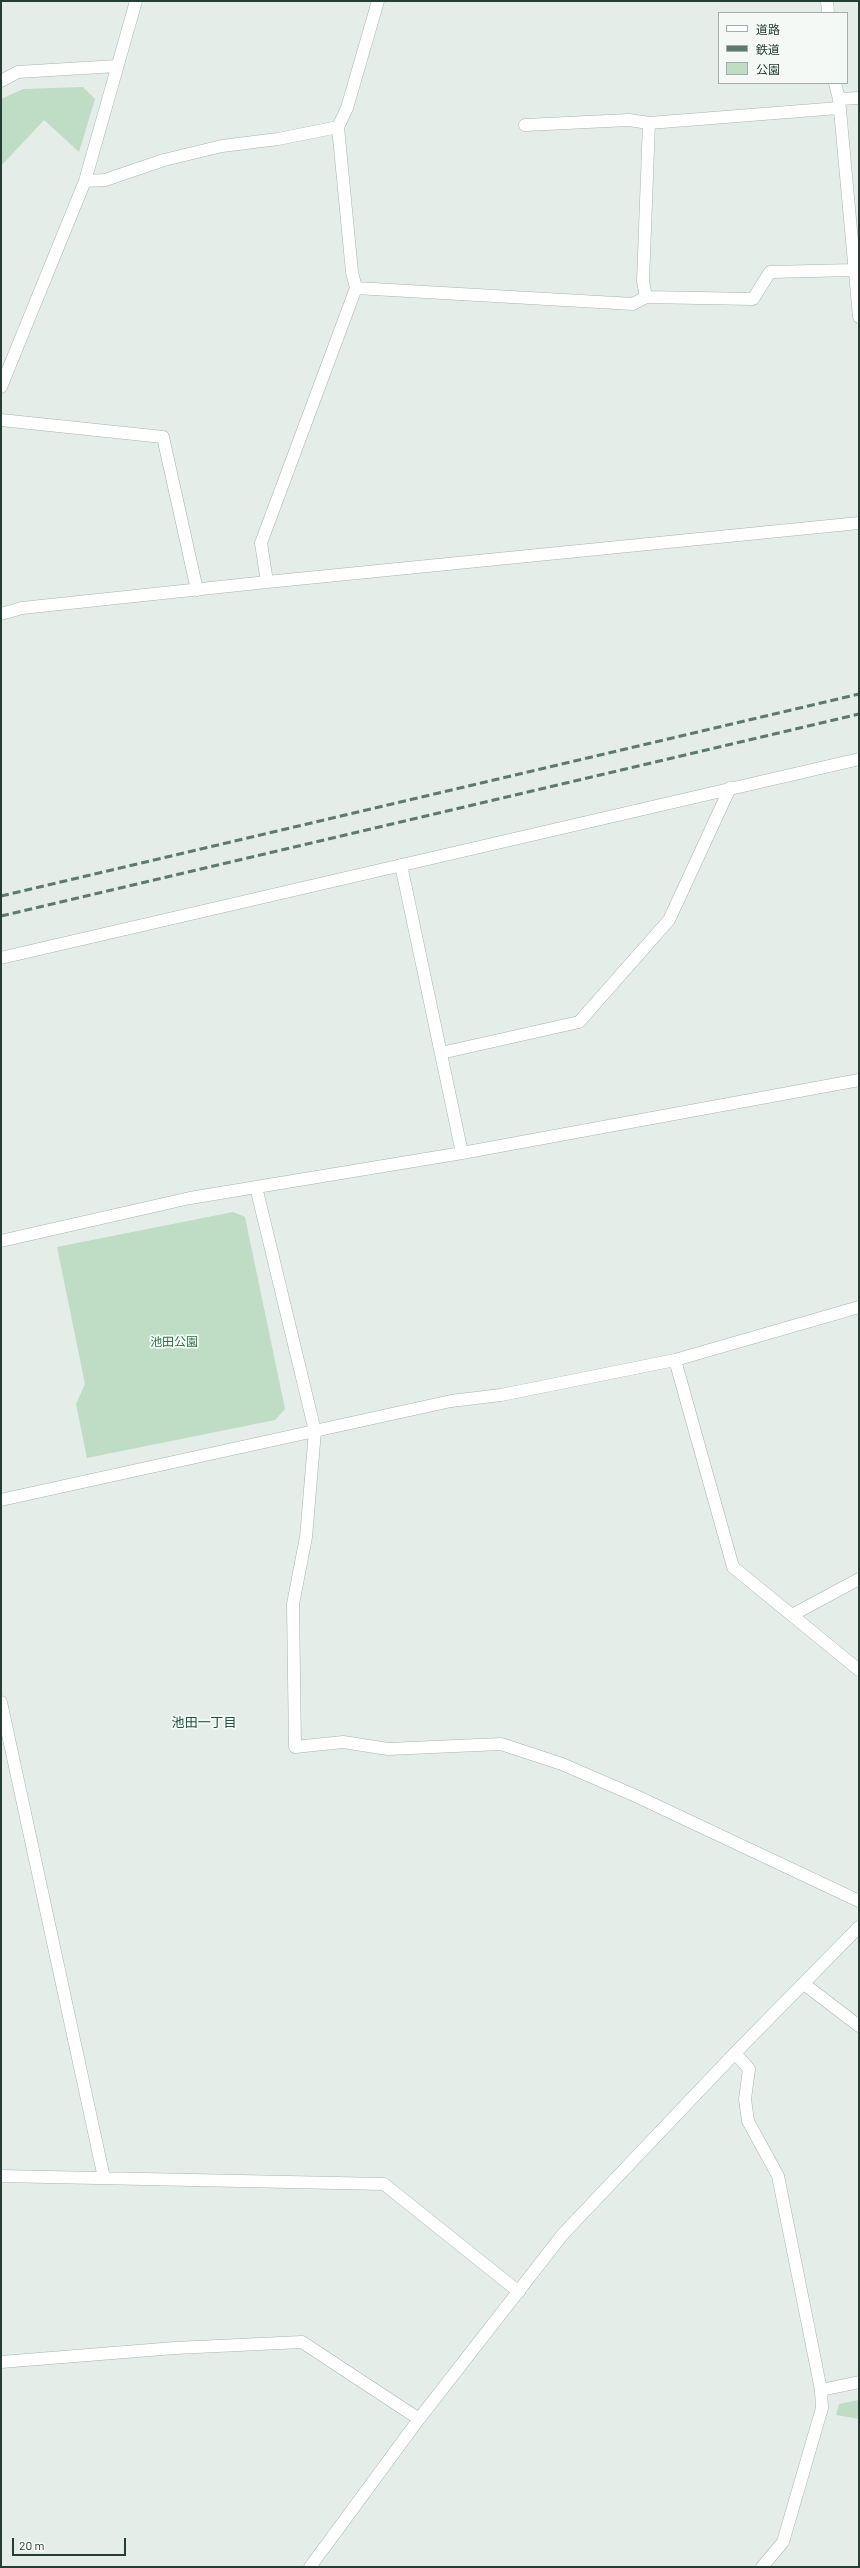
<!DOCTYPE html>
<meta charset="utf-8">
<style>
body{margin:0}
#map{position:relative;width:860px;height:2568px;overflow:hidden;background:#e4ede8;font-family:Barlow,"Noto Sans JP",sans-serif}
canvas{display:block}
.frame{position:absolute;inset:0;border:2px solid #243e35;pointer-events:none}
.legend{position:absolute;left:718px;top:12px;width:130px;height:72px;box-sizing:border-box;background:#f4f9f6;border:1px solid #a1aea9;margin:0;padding:5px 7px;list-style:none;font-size:12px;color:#243e35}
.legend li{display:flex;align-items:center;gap:8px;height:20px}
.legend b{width:20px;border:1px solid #a1aea9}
.scale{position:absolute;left:12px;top:2538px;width:114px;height:18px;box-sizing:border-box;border:2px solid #243e35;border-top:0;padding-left:5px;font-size:12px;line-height:14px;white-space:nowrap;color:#243e35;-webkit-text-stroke:3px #f4f9f6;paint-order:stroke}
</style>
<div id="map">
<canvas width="860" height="2568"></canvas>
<div class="frame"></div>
<ul class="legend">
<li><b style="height:5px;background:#fff"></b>道路</li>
<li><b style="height:5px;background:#5e7970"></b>鉄道</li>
<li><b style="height:11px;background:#beddc4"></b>公園</li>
</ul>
<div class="scale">20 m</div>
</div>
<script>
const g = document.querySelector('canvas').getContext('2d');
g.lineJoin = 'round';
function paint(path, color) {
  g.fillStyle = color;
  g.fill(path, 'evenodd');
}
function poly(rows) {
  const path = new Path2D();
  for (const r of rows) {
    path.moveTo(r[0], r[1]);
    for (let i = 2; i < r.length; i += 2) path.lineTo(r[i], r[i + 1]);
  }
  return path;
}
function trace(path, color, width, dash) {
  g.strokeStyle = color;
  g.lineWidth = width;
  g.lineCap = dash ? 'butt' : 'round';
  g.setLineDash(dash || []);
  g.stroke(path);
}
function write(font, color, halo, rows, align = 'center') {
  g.font = font + ' Barlow,"Noto Sans JP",sans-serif';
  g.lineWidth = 3.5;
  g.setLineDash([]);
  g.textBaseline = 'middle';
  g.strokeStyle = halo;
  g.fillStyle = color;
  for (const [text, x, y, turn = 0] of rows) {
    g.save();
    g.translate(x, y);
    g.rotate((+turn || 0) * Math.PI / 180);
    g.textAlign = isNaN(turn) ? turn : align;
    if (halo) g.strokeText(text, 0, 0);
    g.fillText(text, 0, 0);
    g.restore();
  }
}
paint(poly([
 [83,87,95,99,79,152,44,120,1,166,1,99,23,89],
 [233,1212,245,1217,285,1409,275,1420,87,1458,76,1404,85,1384,57,1247],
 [859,2400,859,2419,836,2415,839,2404]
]), '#beddc4');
const minor = poly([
 [827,1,828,13],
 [1,81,18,72,117,66],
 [835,83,839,99,859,317],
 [839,99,859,98],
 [525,125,629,120,649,123,839,108],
 [85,181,105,180,164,160,222,146,278,139,338,127],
 [356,288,633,304,646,297,753,299,770,272,854,270],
 [646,297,643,281,649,123],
 [1,387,85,181,136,1],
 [1,420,163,437,197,590],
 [267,582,261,543,356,288,352,272,338,127,347,108,378,1],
 [1,614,22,608,267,582,859,523],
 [401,865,462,1153],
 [441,1053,579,1022,669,920,730,788],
 [256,1187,315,1431,306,1537,293,1604,295,1747,343,1742,388,1749,501,1744,562,1764,636,1796,859,1901],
 [1,1241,190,1198,462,1153,859,1080],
 [675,1360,733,1567,859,1670],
 [1,1500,451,1401,501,1395,675,1360,859,1307],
 [792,1615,859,1579],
 [1,1702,104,2178],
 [804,1984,859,2026],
 [735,2053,749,2069,745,2099,748,2121,778,2176,821,2390,822,2408,783,2542,762,2567],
 [1,2176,384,2184,519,2292],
 [1,2362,175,2348,302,2342,419,2419],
 [821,2390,859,2382]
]);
const tertiary = poly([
 [1,958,859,759],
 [310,2567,419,2419,563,2234,735,2053,859,1927]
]);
trace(minor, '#a7b5af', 13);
trace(tertiary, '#a7b5af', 13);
trace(minor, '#fff', 12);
trace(tertiary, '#fff', 12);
trace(poly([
 [1,896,859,694],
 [1,916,859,714]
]), '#5e7970', 3, [8, 4]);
write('12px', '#2f7346', '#f4f9f6', [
 ["池田公園",174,1342]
]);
write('13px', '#204f41', '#f4f9f6', [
 ["池田一丁目",204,1723]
]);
</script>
